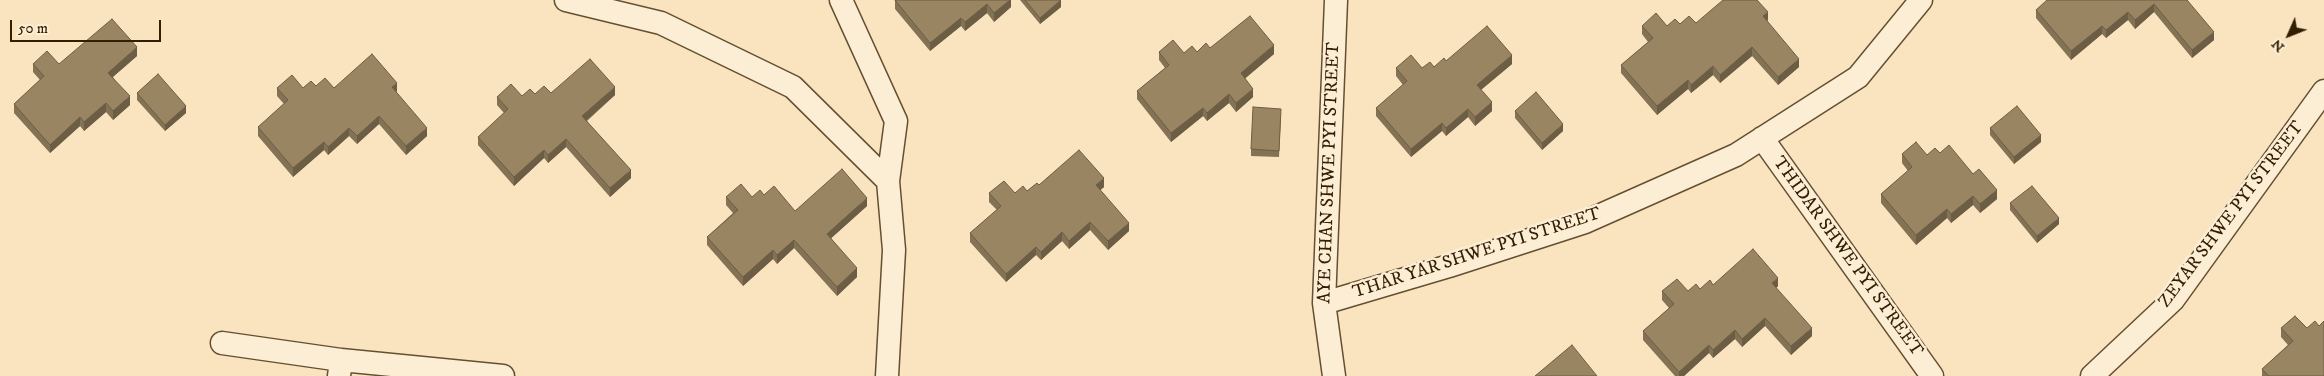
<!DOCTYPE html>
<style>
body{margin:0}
#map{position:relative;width:2324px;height:376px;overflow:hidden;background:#fae4bf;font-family:"IM FELL DW Pica",serif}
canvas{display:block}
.north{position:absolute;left:2264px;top:10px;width:50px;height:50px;-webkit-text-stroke:4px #fcedd5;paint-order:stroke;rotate:226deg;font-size:14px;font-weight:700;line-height:20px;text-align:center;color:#321e00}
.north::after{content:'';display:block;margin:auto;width:18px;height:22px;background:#321e00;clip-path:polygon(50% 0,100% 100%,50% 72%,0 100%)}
.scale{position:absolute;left:10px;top:20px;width:151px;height:22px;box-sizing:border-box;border:2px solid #321e00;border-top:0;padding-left:6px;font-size:15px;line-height:18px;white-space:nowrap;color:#321e00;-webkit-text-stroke:4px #fcedd5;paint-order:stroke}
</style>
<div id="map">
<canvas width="2324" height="376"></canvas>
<div class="north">N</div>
<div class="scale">50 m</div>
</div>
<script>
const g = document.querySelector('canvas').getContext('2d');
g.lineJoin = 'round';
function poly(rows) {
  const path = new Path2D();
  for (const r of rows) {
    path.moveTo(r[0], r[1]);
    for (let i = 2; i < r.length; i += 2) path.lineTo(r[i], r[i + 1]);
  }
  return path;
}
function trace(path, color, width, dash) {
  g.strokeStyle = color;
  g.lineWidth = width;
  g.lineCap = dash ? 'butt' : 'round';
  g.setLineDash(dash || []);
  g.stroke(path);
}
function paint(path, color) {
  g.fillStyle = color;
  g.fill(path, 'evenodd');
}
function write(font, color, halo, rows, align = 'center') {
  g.font = font + ' "IM FELL DW Pica",serif';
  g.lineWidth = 5;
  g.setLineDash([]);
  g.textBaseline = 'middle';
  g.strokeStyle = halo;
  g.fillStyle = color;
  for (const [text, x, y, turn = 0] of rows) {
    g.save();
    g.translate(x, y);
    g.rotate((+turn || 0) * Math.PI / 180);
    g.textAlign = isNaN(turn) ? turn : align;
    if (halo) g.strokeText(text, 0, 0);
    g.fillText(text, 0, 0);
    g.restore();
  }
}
const street = poly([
 [566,0,661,23,793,87,888,181,894,250,887,376],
 [841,0,896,121,888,181],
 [1762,138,1932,376],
 [1324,303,1449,266,1585,222,1736,155,1858,77,1921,0],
 [222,343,341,360,339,376],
 [341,360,503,376],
 [1334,376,1324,303,1336,0],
 [2092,376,2173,300,2324,91]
]);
trace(street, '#645030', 25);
trace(street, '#fcedd5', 22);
paint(poly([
 [895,0,1011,0,1011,7,994,22,987,13,965,31,961,26,930,51,895,9],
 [1020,0,1061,0,1061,7,1040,24],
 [2187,0,2214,40,2192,58,2154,12,2135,29,2128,20,2106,38,2102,34,2071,60,2036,18,2036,10],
 [1768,20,1767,21,1799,67,1778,85,1752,56,1720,83,1713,75,1691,93,1688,89,1657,115,1621,73,1621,65,1648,42,1642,34,1642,26,1667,26,1696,23],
 [1210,48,1274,54,1245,78,1253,97,1236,112,1229,103,1207,121,1203,116,1171,142,1137,99,1137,91,1165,68,1159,60,1159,52,1184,53,1197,52],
 [137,56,113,77,130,105,113,120,106,112,84,131,80,126,50,153,14,113,14,104,40,80,33,72,33,64,59,64],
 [1446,61,1512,64,1481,90,1492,111,1475,126,1468,117,1446,136,1442,131,1411,157,1376,116,1376,108,1403,85,1396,76,1396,68,1422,68,1434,67],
 [316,86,334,88,397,91,396,92,427,136,406,155,379,124,357,144,349,136,328,155,324,150,293,177,258,136,258,127,284,104,277,96,277,88,303,88],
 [137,93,186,113,165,131,137,100],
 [535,94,615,95,587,121,631,178,610,197,566,147,548,163,544,158,514,186,478,145,478,137,504,113,497,105,497,97,522,96],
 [1515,111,1563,131,1542,150,1515,118],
 [1281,115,1279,157,1251,156,1251,149],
 [1990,128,2041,142,2014,164,1990,135],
 [1940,153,1973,174,1997,199,1980,213,1973,205,1951,223,1947,218,1916,245,1881,203,1881,194,1908,171,1902,163,1902,154,1927,155],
 [1039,185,1104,187,1100,190,1129,231,1108,250,1090,230,1069,249,1062,241,1041,260,1036,255,1006,282,970,242,970,233,997,210,989,202,989,193,1015,193,1027,191],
 [764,195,795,211,867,206,831,238,857,277,837,296,794,248,777,264,773,259,743,286,707,245,707,237,733,213,726,205,726,197,752,197],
 [2010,203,2059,224,2037,243,2010,210],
 [1713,285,1778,286,1776,288,1812,336,1791,355,1765,326,1742,347,1735,339,1713,358,1709,353,1684,376,1675,376,1643,340,1643,331,1669,308,1662,300,1662,291,1688,291,1700,289],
 [2281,328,2307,328,2324,376,2262,376,2262,369,2288,345,2281,337]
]), '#847255');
paint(poly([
 [1010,0,1011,0,1011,7,994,22,994,13],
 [1061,0,1061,7,1040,24,1040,18],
 [987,4,987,13,965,31,965,22],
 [2154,4,2154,12,2135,29,2135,20],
 [1768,12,1768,20,1763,24,1763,16],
 [2128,12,2128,20,2106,38,2106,30],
 [961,18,961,26,930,51,930,43],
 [2102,26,2102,34,2071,60,2071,51],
 [2214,32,2214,40,2192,58,2192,50],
 [1274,45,1274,54,1241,82,1241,73],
 [137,47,137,56,108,81,108,73],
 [1752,47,1752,56,1720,83,1720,75],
 [1512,55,1512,64,1477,93,1477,85],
 [1799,59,1799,67,1778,85,1778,77],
 [1713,66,1713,75,1691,93,1691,85],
 [1688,80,1688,89,1657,115,1657,106],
 [397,83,397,91,392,96,392,87],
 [615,87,615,95,582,124,582,116],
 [1253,89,1253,97,1236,112,1236,103],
 [1229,94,1229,103,1207,121,1207,113],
 [130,96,130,105,113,120,113,111],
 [1492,102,1492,111,1475,126,1475,117],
 [106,103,106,112,84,131,84,122],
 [186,106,186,113,165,131,165,125],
 [1203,108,1203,116,1171,142,1171,133],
 [1468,109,1468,117,1446,136,1446,128],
 [379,116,379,124,357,144,357,136],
 [80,117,80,126,50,153,50,145],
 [1442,123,1442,131,1411,157,1411,149],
 [1563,124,1563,131,1542,150,1542,143],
 [349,128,349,136,328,155,328,147],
 [427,128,427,136,406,155,406,146],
 [2041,135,2041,142,2014,164,2014,157],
 [566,139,566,147,548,163,548,155],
 [324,142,324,150,293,177,293,168],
 [544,150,544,158,514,186,514,177],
 [631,170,631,178,610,197,610,188],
 [1104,178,1104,187,1096,194,1096,185],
 [1997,190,1997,199,1980,213,1980,204],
 [1973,196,1973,205,1951,223,1951,214],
 [867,198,867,206,827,242,827,234],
 [1947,209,1947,218,1916,245,1916,235],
 [2059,218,2059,224,2037,243,2037,236],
 [1090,222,1090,230,1069,249,1069,241],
 [1129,223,1129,231,1108,250,1108,241],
 [1062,232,1062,241,1041,260,1041,252],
 [794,240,794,248,777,264,777,255],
 [1036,247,1036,255,1006,282,1006,274],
 [773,250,773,259,743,286,743,277],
 [857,268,857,277,837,296,837,287],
 [1778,278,1778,286,1772,292,1772,283],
 [1765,318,1765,326,1742,347,1742,339],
 [1812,328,1812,336,1791,355,1791,346],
 [1735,330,1735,339,1713,358,1713,350],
 [1709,345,1709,353,1684,376,1679,376,1679,372]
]), '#6c5d45');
const building = poly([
 [895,0,1010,0,994,13,987,4,965,22,961,18,930,43,895,0],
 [1025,0,1061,0,1040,18,1025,0],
 [1723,0,1757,0,1768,12,1763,16,1799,59,1778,77,1752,47,1720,75,1713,66,1691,85,1688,80,1657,106,1621,65,1653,38,1642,26,1656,13,1667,26,1675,19,1680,24,1689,16,1696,23,1723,0],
 [2047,0,2187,0,2214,32,2192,50,2154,4,2135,20,2128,12,2106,30,2102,26,2071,51,2036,10,2047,0],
 [1250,16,1274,45,1241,73,1253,89,1236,103,1229,94,1207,113,1203,108,1171,133,1137,91,1169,65,1159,52,1173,40,1184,53,1192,46,1197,52,1206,43,1210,48,1250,16],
 [112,19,137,47,108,73,130,96,113,111,106,103,84,122,80,117,50,145,14,104,44,76,33,64,47,51,59,64,112,19],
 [1487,26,1512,55,1477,85,1492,102,1475,117,1468,109,1446,128,1442,123,1411,149,1376,108,1407,81,1396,68,1411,55,1422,68,1430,62,1434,67,1444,58,1446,61,1487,26],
 [372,54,397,83,392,87,427,128,406,146,379,116,357,136,349,128,328,147,324,142,293,168,258,127,288,100,277,88,292,75,303,88,311,81,316,86,325,78,334,88,372,54],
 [590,59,615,87,582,116,631,170,610,188,566,139,548,155,544,150,514,177,478,137,508,109,497,97,511,84,522,96,530,89,535,94,544,86,551,93,590,59],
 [158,74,186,106,165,125,137,93,158,74],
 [1536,92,1563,124,1542,143,1515,111,1536,92],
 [2017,106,2041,135,2014,157,1990,128,2017,106],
 [1253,107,1281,109,1279,151,1251,149,1253,107],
 [1916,142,1927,155,1935,148,1940,153,1949,145,1973,174,1979,169,1997,190,1980,204,1973,196,1951,214,1947,209,1916,235,1881,194,1912,167,1902,154,1916,142],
 [1079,150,1104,178,1096,185,1129,223,1108,241,1090,222,1069,241,1062,232,1041,252,1036,247,1006,274,970,233,1001,206,989,193,1004,181,1015,193,1023,186,1027,191,1037,183,1039,185,1079,150],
 [842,169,867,198,827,234,857,268,837,287,794,240,777,255,773,250,743,277,707,237,738,210,726,197,741,184,752,197,760,190,764,195,774,186,795,211,842,169],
 [2032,186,2059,218,2037,236,2010,203,2032,186],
 [1753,249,1778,278,1772,283,1812,328,1791,346,1765,318,1742,339,1735,330,1713,350,1709,345,1679,372,1643,331,1674,304,1662,291,1677,279,1688,291,1696,284,1700,289,1710,280,1713,285,1753,249],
 [2295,316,2307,328,2315,321,2319,326,2324,321,2324,376,2269,376,2262,369,2293,341,2281,328,2295,316],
 [1572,345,1597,376,1535,376,1572,345]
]);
paint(building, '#9a8563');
trace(building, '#6c5d45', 1);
write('18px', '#321e00', '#fcedd5', [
 ["AYE CHAN SHWE PYI STREET",1330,173,-88],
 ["ZEYAR SHWE PYI STREET",2232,215,-53],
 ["THAR YAR SHWE PYI STREET",1477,254,-18],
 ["THIDAR SHWE PYI STREET",1847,257,54]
]);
</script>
